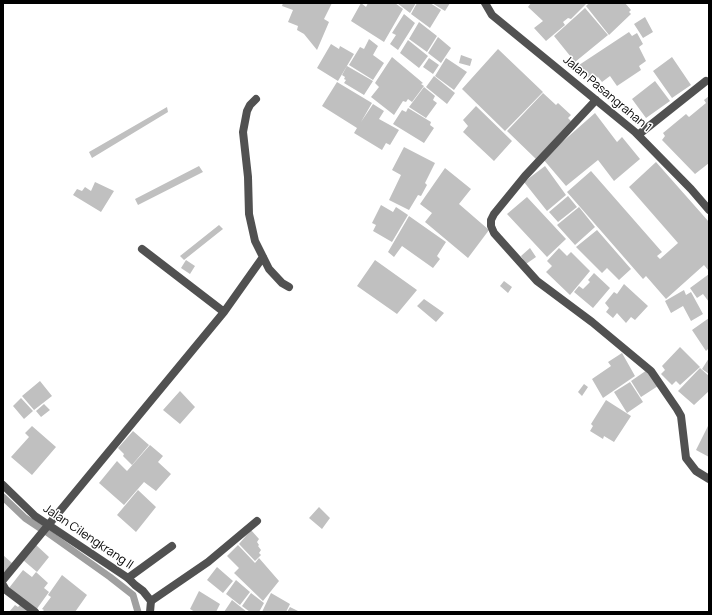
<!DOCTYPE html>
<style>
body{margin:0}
#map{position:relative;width:712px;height:615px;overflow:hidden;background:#fff;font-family:Manrope,sans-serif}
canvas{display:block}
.frame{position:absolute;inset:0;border:4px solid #000;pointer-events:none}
</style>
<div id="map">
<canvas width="712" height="615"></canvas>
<div class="frame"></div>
</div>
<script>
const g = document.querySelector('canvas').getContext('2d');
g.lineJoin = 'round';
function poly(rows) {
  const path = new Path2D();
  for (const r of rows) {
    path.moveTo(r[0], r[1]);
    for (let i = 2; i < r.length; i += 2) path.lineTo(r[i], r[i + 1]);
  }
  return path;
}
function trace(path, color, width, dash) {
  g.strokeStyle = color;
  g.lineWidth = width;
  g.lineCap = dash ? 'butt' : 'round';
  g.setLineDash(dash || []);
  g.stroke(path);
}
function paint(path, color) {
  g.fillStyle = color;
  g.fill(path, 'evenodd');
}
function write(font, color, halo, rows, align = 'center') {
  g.font = font + ' Manrope,sans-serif';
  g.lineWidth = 3;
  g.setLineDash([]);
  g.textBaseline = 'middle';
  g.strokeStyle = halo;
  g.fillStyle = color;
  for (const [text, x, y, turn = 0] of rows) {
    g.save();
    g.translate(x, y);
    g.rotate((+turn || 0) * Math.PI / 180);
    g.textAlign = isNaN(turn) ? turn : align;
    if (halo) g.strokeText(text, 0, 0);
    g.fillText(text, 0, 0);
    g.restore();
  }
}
trace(poly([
 [3,497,25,518,40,528],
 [48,533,110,577,133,595,138,612]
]), '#9f9f9f', 7);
paint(poly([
 [283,3,332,3,324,19,329,22,317,50,304,34,297,30,298,26,288,22,293,10,282,6],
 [361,3,366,7,368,3,395,3,403,9,384,42,351,21],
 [397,3,416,3,410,13],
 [417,3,430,3,441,10,430,28,411,14],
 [432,3,450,3,445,11],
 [531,3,587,3,571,19,568,18,563,22,565,25,546,41,534,28,543,21,528,7],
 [589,3,625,3,631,10,629,12,631,14,609,35,586,6],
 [585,8,608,35,575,62,554,36],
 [404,14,415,23,398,50,390,44,396,35,392,33],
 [645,17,653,32,643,38,634,24],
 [419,22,437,36,427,52,409,39],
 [629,32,632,36,637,33,643,44,639,47,646,61,639,66,641,70,617,86,610,76,602,82,598,77,591,82,579,65],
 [438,37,451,48,441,63,428,53],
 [369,39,378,46,373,55,384,63,373,80,349,65,360,47,364,49],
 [408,40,428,56,419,68,400,53],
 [331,44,339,49,340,46,354,54,338,81,317,68],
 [498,49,543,92,505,131,462,89],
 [461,55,472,59,470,66,459,63],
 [392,57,423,83,421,84,424,86,412,102,408,99,406,102,403,101,394,115,371,97,379,87,375,83],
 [672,57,691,85,672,98,653,71],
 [429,58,439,65,433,74,423,67],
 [446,58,467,72,454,90,435,76],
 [347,66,373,81,364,95,344,83,346,80,344,79,345,77,342,75],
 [434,76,455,93,447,104,426,87],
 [655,81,670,101,646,118,632,99],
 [337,82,372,103,361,122,373,104,384,111,379,119,399,130,390,145,386,143,382,150,354,133,357,128,322,106],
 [424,87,435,96,433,100,437,103,426,118,409,107],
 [543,93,556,105,558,103,571,115,568,118,571,121,536,159,507,131],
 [709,96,709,163,695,174,662,140,665,136,663,133,686,114,689,117,706,103,704,100],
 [476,106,512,141,494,161,463,132,468,126,463,120],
 [167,107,168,112,92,158,89,152],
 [408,108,431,122,430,125,434,128,424,143,393,124,402,110,406,112],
 [595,113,617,142,622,137,640,159,614,181,598,160,566,186,543,159],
 [404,147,435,163,425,183,427,185,421,196,418,195,409,210,389,200,401,175,392,170],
 [656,162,709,222,709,270,708,270,704,265,666,299,646,276,643,279,567,192,591,171,662,252,657,256,660,259,678,243,629,187],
 [199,166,203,172,138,205,135,199],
 [545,166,566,195,547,211,524,182],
 [445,168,471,189,459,204,489,230,468,258,425,222,432,213,420,204],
 [95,182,114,191,101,212,73,195,77,189,82,191,85,187,91,191],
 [568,196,577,207,558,222,549,212],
 [527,197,566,239,547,257,507,214],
 [381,205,393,212,396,207,408,215,392,242,373,231,376,225,372,223],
 [579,207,595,227,575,245,557,225],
 [409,216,446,242,437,256,440,259,433,268,402,246,394,257,388,252],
 [219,225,223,229,184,260,180,256],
 [597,230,631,269,619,280,607,268,602,273,576,247],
 [530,248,536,257,526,264,521,256],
 [559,248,567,256,571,252,590,271,570,295,546,272,552,266,547,261],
 [186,260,195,266,190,274,181,268],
 [375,260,417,290,397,314,357,286],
 [594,273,610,288,593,308,574,292,579,286,583,289,590,282,588,280],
 [709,274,709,302,703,294,697,298,690,288],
 [504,281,512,287,508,293,500,286],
 [624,284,648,306,635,320,631,317,626,323,617,313,613,318,606,312,609,308,605,303,614,292,617,294],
 [684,290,686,295,691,292,703,314,691,321,683,306,671,313,665,301],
 [424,299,444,313,436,322,417,306],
 [709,318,709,348,706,351,692,330],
 [680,347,700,367,680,385,676,381,672,385,661,374,665,370,662,366],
 [622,353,635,376,603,398,592,379,611,366,608,362],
 [709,358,709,374,702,369],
 [700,368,709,376,709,391,694,405,678,391],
 [647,370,658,386,641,397,631,381],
 [40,381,52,396,34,410,22,396],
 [630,382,643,402,627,413,614,392],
 [584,384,588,387,582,396,578,392],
 [180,391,195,407,180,424,163,410],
 [21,398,33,411,24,419,13,406],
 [606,400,631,416,614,442,604,436,603,439,590,431,593,426,591,424],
 [44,404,50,410,41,417,36,411],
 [709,424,709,457,696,450],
 [32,426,56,447,32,475,11,457,29,437,25,433],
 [133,431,149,445,132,465,123,456,124,454,118,448],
 [150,445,163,456,158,462,171,474,156,491,144,482,124,505,99,483,117,461,127,471],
 [138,490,156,507,136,532,117,515],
 [319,507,330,518,322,529,309,518],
 [251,530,259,539,257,542,259,545,258,546,261,550,259,553,261,555,255,561,239,544],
 [35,544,49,557,37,572,23,560],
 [238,545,255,563,259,558,279,581,263,601,234,573,239,568,227,556],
 [3,555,12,563,3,575],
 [217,567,233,581,223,593,207,580],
 [23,570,32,577,36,572,48,583,44,588,49,592,36,610,9,588],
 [62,575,87,595,75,612,42,612,44,610,42,609,51,597,48,595],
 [236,580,250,592,240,605,226,594],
 [199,591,220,604,216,612,195,612,190,609],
 [251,593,264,603,259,612,250,612,242,606],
 [271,593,290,604,286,612,262,612],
 [232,600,247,612,224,612],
 [22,603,33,612,9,612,15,605,18,607],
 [290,607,300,612,287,612]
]), '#c0c0c0');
trace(poly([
 [128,578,172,546]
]), '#515151', 8);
trace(poly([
 [485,3,492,15,635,132,691,189,709,210],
 [256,99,250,105,247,111,243,132,248,177,249,214,255,241,269,269,282,283,289,287],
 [596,100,525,176,494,214,491,220,491,226,494,233,537,281,592,322,651,371,677,409,681,416,686,458,696,471,709,479],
 [638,135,706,81],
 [142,249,224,312],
 [3,580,224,312,263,257],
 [3,585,6,590,35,612],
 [151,601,208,562,257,521]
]), '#515151', 8);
trace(poly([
 [3,485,35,516,128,578,135,585,143,591,151,601,150,612]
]), '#515151', 8);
write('12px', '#000', '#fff', [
 ["Jalan Pasangrahan 1",607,94,40],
 ["Jalan Cilengkrang II",88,537,34]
]);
</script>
